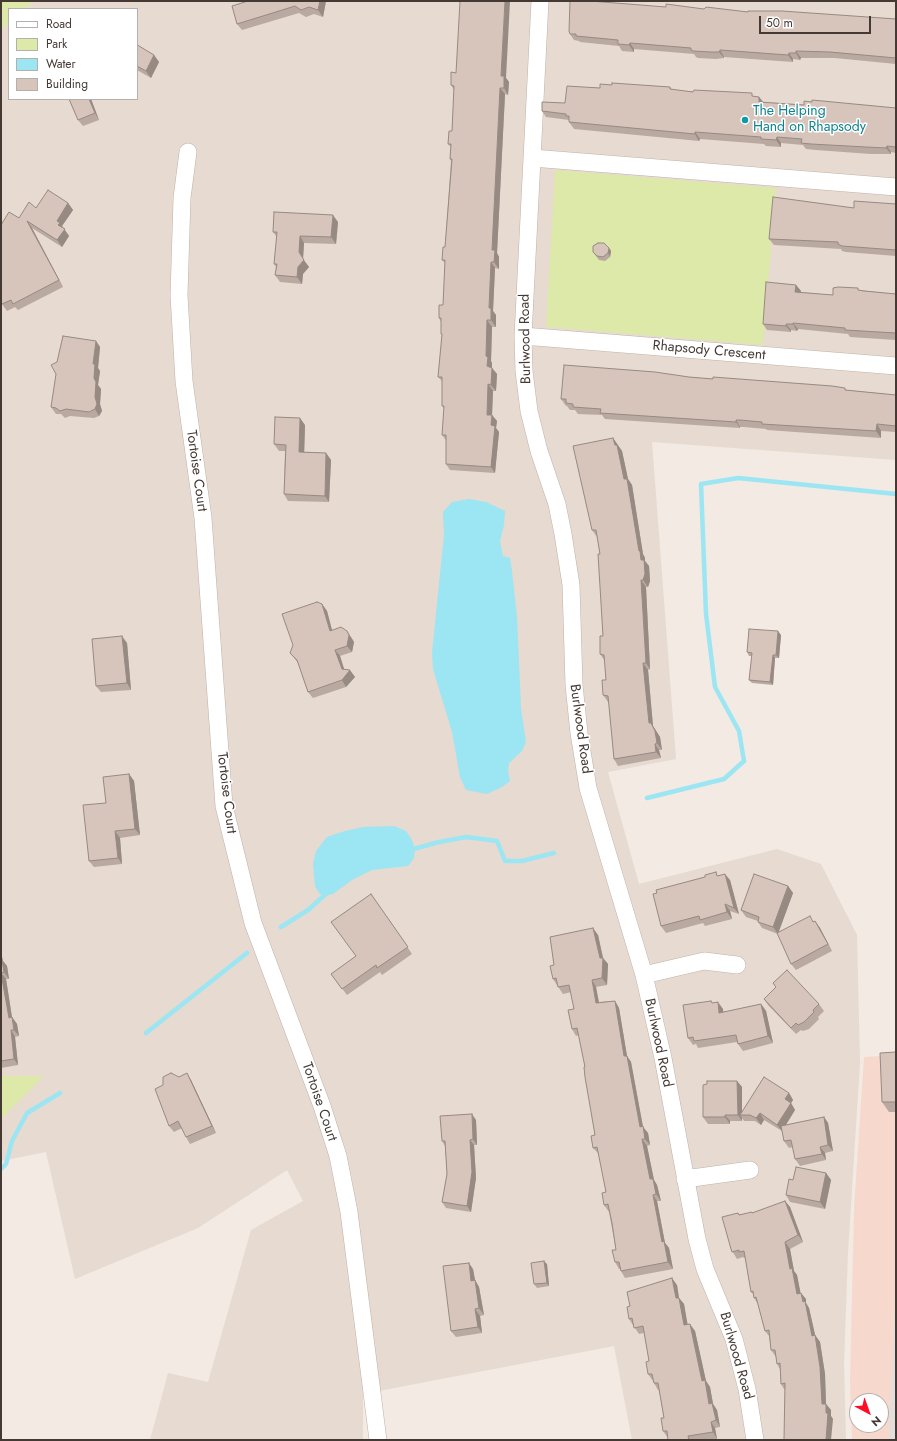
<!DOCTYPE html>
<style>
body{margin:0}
#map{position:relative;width:897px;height:1441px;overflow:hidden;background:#f2eae3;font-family:Jost,sans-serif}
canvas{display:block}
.frame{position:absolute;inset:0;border:2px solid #443933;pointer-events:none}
.legend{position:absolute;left:8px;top:8px;width:130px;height:92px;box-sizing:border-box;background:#fff;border:1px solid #b4b0ad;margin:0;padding:5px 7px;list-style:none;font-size:12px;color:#443933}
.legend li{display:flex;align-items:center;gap:8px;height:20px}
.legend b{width:20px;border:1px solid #b4b0ad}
.north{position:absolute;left:849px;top:1393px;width:40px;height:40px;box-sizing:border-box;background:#fff;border:1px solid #b4b0ad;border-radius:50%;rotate:139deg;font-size:11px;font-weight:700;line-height:16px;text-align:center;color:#443933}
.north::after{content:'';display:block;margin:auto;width:14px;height:18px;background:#ff0d27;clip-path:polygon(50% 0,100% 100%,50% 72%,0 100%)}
.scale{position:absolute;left:759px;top:16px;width:112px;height:18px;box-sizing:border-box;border:2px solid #443933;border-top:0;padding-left:5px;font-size:12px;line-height:14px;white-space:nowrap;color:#443933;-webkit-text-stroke:3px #fff;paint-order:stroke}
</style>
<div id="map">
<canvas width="897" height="1441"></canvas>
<div class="frame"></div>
<ul class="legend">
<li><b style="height:5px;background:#fff"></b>Road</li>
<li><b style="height:11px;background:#dce9a9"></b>Park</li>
<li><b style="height:11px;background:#9ce5f2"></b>Water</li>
<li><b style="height:11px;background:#d7c5bb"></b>Building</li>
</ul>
<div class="north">N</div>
<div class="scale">50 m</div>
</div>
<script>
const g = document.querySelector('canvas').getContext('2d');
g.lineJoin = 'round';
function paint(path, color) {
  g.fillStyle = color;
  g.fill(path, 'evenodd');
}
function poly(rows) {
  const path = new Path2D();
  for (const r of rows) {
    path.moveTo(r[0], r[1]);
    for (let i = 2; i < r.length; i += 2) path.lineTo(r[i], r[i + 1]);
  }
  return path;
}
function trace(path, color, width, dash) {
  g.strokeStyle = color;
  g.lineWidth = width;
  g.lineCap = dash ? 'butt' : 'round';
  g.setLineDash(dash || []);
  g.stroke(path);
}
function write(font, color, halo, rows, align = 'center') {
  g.font = font + ' Jost,sans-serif';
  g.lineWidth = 3;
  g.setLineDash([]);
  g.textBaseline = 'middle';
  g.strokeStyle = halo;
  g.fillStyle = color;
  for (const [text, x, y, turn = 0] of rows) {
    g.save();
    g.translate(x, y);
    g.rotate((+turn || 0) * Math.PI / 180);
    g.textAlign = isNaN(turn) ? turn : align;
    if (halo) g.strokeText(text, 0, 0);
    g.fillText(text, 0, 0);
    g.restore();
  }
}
paint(poly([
 [34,1,896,1,896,460,652,442,676,759,608,772,639,884,777,849,821,864,857,935,860,1063,848,1252,844,1364,846,1440,632,1440,614,1346,363,1394,363,1440,150,1440,168,1373,208,1382,251,1230,303,1201,287,1170,198,1228,75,1279,46,1152,1,1161,1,30,9,23,9,99,137,99,137,9,25,9]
]), '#e6dad1');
paint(poly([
 [896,1055,896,1440,852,1440,850,1381,854,1209,864,1057],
 [857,1401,881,1401,881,1425,857,1425]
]), '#f6d9cc');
paint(poly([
 [1,1,34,1,25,9,9,9,9,23,1,30],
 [555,170,776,188,763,345,546,327],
 [1,1076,44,1076,1,1119]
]), '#dce9a9');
paint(poly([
 [896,1277,896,1440,889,1440]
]), '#e2dedc');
paint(poly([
 [469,499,486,502,505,511,504,525,500,541,503,556,510,558,512,571,517,617,521,709,526,742,522,751,509,763,508,771,510,781,502,787,487,794,466,790,460,777,452,732,433,669,432,653,444,534,443,512,452,502],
 [394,826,406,831,412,840,415,849,414,858,408,866,372,870,352,880,333,894,324,896,319,893,315,886,313,864,316,851,327,837,345,831,363,827]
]), '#9ce5f2');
trace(poly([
 [647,798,724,779,744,761,739,731,715,687,706,614,701,484,738,478,896,494],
 [410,850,439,842,466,837,497,841,505,861,522,861,554,853],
 [281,927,308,910,327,893],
 [146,1033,247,953],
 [1,1169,6,1164,12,1141,27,1113,60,1093]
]), '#9ce5f2', 4.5);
const street = poly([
 [540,1,523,336,524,371,529,411,539,451,557,504,563,534,571,585,574,685,579,733,588,788,644,975,663,1058,697,1239,705,1269,734,1339,747,1389,755,1440],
 [188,152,182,198,179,295,184,381,203,518,224,806,253,923,322,1106,338,1156,349,1212,378,1440],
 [532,158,896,187],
 [523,336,896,366],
 [644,975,704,961,737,965],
 [685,1179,750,1170]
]);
trace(street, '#c1b2a8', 18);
trace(street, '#fff', 17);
paint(poly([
 [326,1,323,17,314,14,306,17,299,13,242,30,237,24,232,6],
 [666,7,748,12,896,19,896,64,835,58,801,58,800,60,793,59,793,62,724,57,724,58,716,59,698,58,696,57,694,54,634,49,634,52,622,51,619,46,580,42,579,41,574,40,570,34],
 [137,44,139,46,154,55,159,62,151,78,137,70],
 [506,78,509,82,508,95,505,94,497,253,499,257,499,269,495,268,493,311,496,315,496,327,492,327,491,361,492,363,492,368,497,374,496,391,493,391,492,415,497,421,496,428,499,432,495,473,450,470,446,464,446,440,442,435,444,408,442,406,442,381,438,377,442,335,441,334,441,322,439,318,443,305,445,263,442,260,445,247,451,161,450,159,451,147,448,144,452,131,454,90,451,85],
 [612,85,670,87,672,90,759,97,763,102,804,105,896,108,896,153,891,152,891,154,871,154,816,150,806,149,803,145,781,143,781,147,766,146,764,144,700,139,699,141,574,129,569,122,569,120,546,117,542,111,565,103,600,88],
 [69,99,91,99,99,120,83,126,78,120],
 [68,203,73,210,62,226,69,236,62,247,32,228,63,287,18,310,15,307,7,311,2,304,19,218,36,208],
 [896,204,896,256,846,252,842,251,841,249,774,245,769,239,854,208],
 [338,222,336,244,304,243,303,259,309,267,303,274,302,284,280,282,275,275,276,267,274,264,277,237,273,232],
 [609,248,611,251,610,257,605,261,599,260,593,252],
 [796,285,801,291,800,292,833,295,859,290,896,294,896,340,850,337,848,334,798,329,797,331,791,330,791,332,767,330,763,324],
 [96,341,100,347,98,368,100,371,98,385,101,389,100,404,102,411,99,416,94,418,70,416,65,418,61,414,56,414,51,407],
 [689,377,847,390,896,395,896,432,881,431,881,438,767,430,766,429,744,427,740,427,740,428,605,419,602,415,578,414,575,410,570,410,567,406,566,406,561,399],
 [305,425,304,452,326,453,331,460,329,502,288,501,284,494,285,451,279,451,274,444],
 [613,438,622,451,628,479,632,485,643,554,645,558,645,561,649,566,650,581,648,587,646,587,650,669,648,670,653,726,660,737,662,750,659,750,661,758,618,766,614,759,609,702,608,702,603,695,606,680,605,661,600,654,603,636,600,554,597,537,592,530],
 [322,604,327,611,332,630,351,637,354,642,352,652,340,656,344,669,355,677,346,687,313,698,308,692,298,663,290,653],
 [781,635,779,658,775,658,773,685,752,683,749,680,752,656,749,656,747,652],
 [127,643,131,690,101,692,96,686],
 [129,774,134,781,140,835,120,838,122,864,94,867,89,861,106,803],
 [719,875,730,880,739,914,730,911,732,919,705,926,703,923,666,933,661,926],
 [788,886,793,893,778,933,815,921,820,928,832,951,796,970,791,964,778,934,762,928,758,922,758,921,746,917,741,910],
 [371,894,412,954,382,975,380,972,347,995,331,974,356,956],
 [598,935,603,958,608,964,607,985,596,987,599,1002,615,1001,619,1008,627,1056,631,1062,643,1127,648,1133,650,1145,647,1146,654,1180,657,1185,661,1201,657,1201,665,1243,669,1248,673,1269,625,1278,621,1271,620,1269,619,1269,615,1262,616,1250,609,1212,604,1205,606,1192,599,1154,593,1148,595,1135,585,1067,579,1035,576,1036,572,1029,574,1009,571,992,563,994,553,979,554,965],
 [1,955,2,957,3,961,7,966,9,979,6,979,12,1017,17,1024,19,1036,15,1037,18,1065,1,1068],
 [773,983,819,1004,824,1011,818,1017,819,1019,809,1029,803,1031,801,1030,796,1034,768,1005,764,999,776,987],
 [711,1001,712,1003,723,1009,723,1012,761,1004,766,1011,773,1043,743,1051,738,1044,737,1042,698,1048,696,1044,693,1045,688,1038],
 [896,1052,896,1112,889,1112,882,1102],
 [179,1077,191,1080,216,1133,190,1144,186,1137,182,1128,174,1132,169,1126],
 [737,1081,742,1087,742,1111,789,1093,793,1100,791,1103,795,1110,786,1125,824,1117,828,1123,833,1151,825,1153,826,1160,800,1166,795,1159,793,1147,789,1148,784,1141,782,1131,764,1120,761,1125,755,1121,744,1121,742,1118,742,1121,730,1121,730,1124,708,1124,703,1117],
 [476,1120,477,1145,474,1145,476,1178,471,1212,446,1208,442,1202,447,1174,445,1146,442,1141],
 [826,1173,831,1180,825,1209,790,1202,786,1195],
 [785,1201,790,1207,803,1242,790,1249,794,1271,797,1275,800,1293,806,1299,806,1303,809,1308,815,1335,820,1342,825,1374,826,1404,831,1410,831,1416,833,1419,784,1389,781,1384,780,1369,777,1364,776,1357,771,1350,769,1336,765,1331,758,1304,754,1298,753,1294,751,1292,745,1258,744,1258,743,1257,737,1259,731,1249,738,1213,740,1215,753,1213],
 [547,1264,549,1286,537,1288,534,1284],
 [473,1269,475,1280,479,1287,484,1315,480,1316,482,1333,456,1337,451,1331],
 [677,1285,679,1298,684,1304,687,1325,695,1331,706,1381,710,1387,713,1404,717,1410,720,1427,715,1428,717,1439,710,1440,668,1440,668,1438,663,1431,664,1418,659,1390,658,1390,654,1383,653,1381,648,1374,649,1361,644,1333,639,1334,629,1319,630,1306]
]), '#b9a9a1');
paint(poly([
 [320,1,326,1,323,17,318,10],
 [505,1,510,1,506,78,509,82,508,95,504,88,501,76],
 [630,43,634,49,634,52,629,45],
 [720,50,724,57,724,58,719,52],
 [796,51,801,58,800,60,796,53],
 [789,53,793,59,793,62,788,55],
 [154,55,159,62,151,78,146,71],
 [500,88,505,94,497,253,499,257,499,269,494,262,492,250],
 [759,97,764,103,759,102],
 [89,99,91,99,99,120,95,113],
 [695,132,700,139,699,141,695,134],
 [777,137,781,143,781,147,776,140],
 [887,146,891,152,891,154,886,148],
 [68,203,73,210,62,226,69,236,62,247,57,240,58,225,57,221],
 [333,215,338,222,336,244,331,237],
 [27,221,32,228,63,287,59,280],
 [300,236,304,243,303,259,309,267,303,274,302,284,297,277],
 [609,248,611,251,610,257,608,253],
 [491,262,495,268,493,311,496,315,496,327,491,320,489,308],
 [796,285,801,291,800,299,795,292],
 [487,320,492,327,491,361,492,363,492,368,497,374,496,391,491,385,487,366,486,356],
 [793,323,798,329,797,331,793,324],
 [786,324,791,330,791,332,786,326],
 [96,341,100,347,98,368,100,371,98,385,101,389,100,404,102,411,99,416,95,409,95,397,93,364],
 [488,384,493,391,492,415,497,421,496,428,499,432,495,473,491,467,491,425,487,415],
 [300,418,305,425,304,459,299,452],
 [736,420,740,427,740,428,736,422],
 [877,424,881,431,881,438,876,431],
 [613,438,622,451,628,479,632,485,643,554,645,558,645,561,649,566,650,581,648,587,643,580,641,560,639,551,624,479],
 [326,453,331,460,329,502,325,496],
 [641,580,646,587,650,669,646,663],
 [322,604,327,611,334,638,330,631],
 [347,631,354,642,352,652,347,646],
 [778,631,781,635,779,658,776,655],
 [122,636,127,643,131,690,127,683],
 [335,650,340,656,346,675,350,670,355,677,346,687,342,680,342,669],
 [773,655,775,658,773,685,770,682],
 [643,663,648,670,653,726,660,737,662,750,657,743,649,723],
 [655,744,659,750,661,758,656,752],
 [129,774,134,781,140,835,135,829],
 [115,831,120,838,122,864,118,858],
 [725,874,730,880,739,914,734,908],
 [788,886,793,893,778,934,773,927],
 [725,904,730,911,732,919,727,912],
 [815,921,820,928,832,951,828,944],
 [593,928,598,935,603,958,608,964,607,985,602,978,600,958],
 [1,955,2,957,3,961,7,966,9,979,4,972,1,963],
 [1,973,6,979,13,1024,9,1018],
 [592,980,596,987,600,1009,596,1003],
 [615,1001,619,1008,627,1056,631,1062,643,1127,648,1133,650,1145,645,1139,640,1127,624,1056],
 [718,1002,723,1009,724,1020,719,1013],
 [761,1004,766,1011,773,1043,768,1036],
 [12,1017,17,1024,19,1036,14,1030],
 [11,1030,15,1037,18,1065,14,1059],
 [187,1073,191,1080,216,1133,212,1126],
 [737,1081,742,1087,742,1115,740,1115,742,1118,742,1121,738,1115],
 [789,1093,793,1100,791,1103,795,1110,782,1131,777,1125,785,1099],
 [760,1113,764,1120,761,1125,756,1118],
 [472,1114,476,1120,477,1145,473,1139],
 [725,1115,730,1121,730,1124,725,1117],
 [824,1117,828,1123,833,1151,828,1145],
 [642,1139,647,1146,654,1180,657,1185,661,1201,656,1194,650,1179],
 [470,1140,474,1145,476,1178,471,1212,467,1206],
 [820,1147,825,1153,826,1160,822,1154],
 [826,1173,831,1180,825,1209,820,1202],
 [653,1195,657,1201,665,1243,669,1248,673,1269,668,1262,662,1242],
 [785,1201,790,1207,803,1242,798,1235],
 [785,1242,790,1249,794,1271,797,1275,802,1300,797,1294,790,1269],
 [544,1261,547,1264,549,1286,547,1283],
 [469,1263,473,1269,475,1280,479,1287,484,1315,479,1308,471,1281],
 [672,1278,677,1285,679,1298,684,1304,689,1332,684,1325,676,1298],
 [801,1293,806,1299,806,1303,809,1308,816,1339,815,1335,820,1342,825,1374,826,1405,826,1404,831,1410,831,1416,833,1419,831,1440,826,1440,826,1413,822,1404,812,1336,803,1302],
 [475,1309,480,1316,482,1333,478,1327],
 [690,1324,695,1331,706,1381,710,1387,713,1404,717,1410,720,1427,716,1420,709,1404,702,1381],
 [711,1422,715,1428,717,1439,713,1432]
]), '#968a83');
const building = poly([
 [248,1,320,1,318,10,309,7,301,10,295,6,237,24,232,6,248,1],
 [460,1,505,1,501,76,504,76,504,88,500,88,492,250,495,250,494,262,491,262,489,308,491,308,491,320,487,320,486,356,488,357,487,366,492,368,491,385,488,384,487,415,492,415,491,425,495,426,491,467,446,464,446,435,442,435,444,406,442,406,442,377,438,377,442,334,441,334,441,318,439,318,439,305,443,305,445,260,442,260,443,247,445,247,452,159,450,159,451,144,448,144,449,131,452,131,454,86,451,85,451,72,456,73,460,1],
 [570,1,590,1,666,7,666,4,704,9,706,7,748,12,748,11,782,11,896,19,896,58,830,52,796,51,796,53,789,53,788,55,720,50,719,52,711,52,693,51,691,50,691,48,630,43,629,45,618,44,618,40,576,36,576,34,570,34,569,31,570,1],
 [137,44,139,46,154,55,146,71,137,66,137,44],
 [612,83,670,87,670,89,693,92,694,90,752,93,752,96,759,97,759,102,804,105,804,101,812,102,812,100,896,108,896,147,887,146,886,148,866,147,811,144,801,143,802,139,777,137,776,140,761,139,761,137,695,132,695,134,569,122,569,116,566,116,566,114,542,111,542,102,565,103,567,86,600,88,600,84,612,85,612,83],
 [69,99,89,99,95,113,78,120,69,99],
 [48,190,68,203,57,221,60,223,58,225,65,229,57,240,27,221,59,280,13,304,11,300,2,304,1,302,1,225,9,212,19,218,29,202,36,208,48,190],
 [773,197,854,208,854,201,896,204,896,250,842,246,838,244,838,242,769,239,773,197],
 [274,212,333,215,331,237,300,236,299,252,304,260,298,267,297,277,275,275,277,264,274,264,277,232,273,232,274,212],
 [598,243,604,243,609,248,608,253,603,257,597,256,593,252,593,246,598,243],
 [766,282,796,285,795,292,833,295,833,288,838,287,858,288,858,290,864,291,896,294,896,333,845,330,845,328,793,323,793,324,786,324,786,326,763,324,766,282],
 [63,336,96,341,93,364,95,364,94,378,96,382,95,397,97,404,95,409,89,412,66,409,60,411,56,408,51,407,56,374,51,365,57,362,63,336],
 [564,365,655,372,689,377,713,379,713,377,832,386,845,388,845,390,896,395,896,426,877,424,876,431,762,424,762,422,740,420,736,420,736,422,600,413,601,409,573,407,573,404,566,403,566,399,561,399,564,365],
 [275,417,300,418,299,452,326,453,325,496,284,494,286,445,274,444,275,417],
 [613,438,615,445,617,445,624,479,627,479,639,551,640,551,641,560,644,560,645,574,643,580,641,580,646,663,643,663,649,723,651,723,655,731,657,743,655,744,656,752,614,759,608,696,603,695,602,680,606,680,604,655,600,654,600,636,603,636,598,554,600,554,596,530,592,530,573,446,613,438],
 [317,602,322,604,330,631,341,627,347,631,349,635,347,646,335,650,342,669,350,670,342,680,308,692,297,660,290,653,293,645,282,614,317,602],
 [749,629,778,631,776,655,773,655,770,682,749,680,752,653,747,652,749,629],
 [122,636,127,683,96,686,92,639,122,636],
 [129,774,135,829,115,831,118,858,89,861,83,805,106,803,103,777,129,774],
 [716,872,717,876,725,874,734,908,725,904,727,912,700,920,699,916,661,926,653,894,657,893,656,890,705,877,705,875,716,872],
 [754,874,788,886,773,927,758,922,759,917,741,910,754,874],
 [371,894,408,947,377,968,376,965,342,989,331,974,356,956,331,922,371,894],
 [810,916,813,922,815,921,828,944,791,964,777,933,810,916],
 [593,928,600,958,603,958,602,978,592,980,596,1003,615,1001,624,1056,627,1056,640,1127,643,1126,645,1139,642,1139,650,1179,653,1179,656,1194,653,1195,662,1242,664,1241,668,1262,621,1271,619,1262,615,1262,612,1250,616,1250,612,1223,608,1204,604,1205,602,1193,606,1192,597,1147,593,1148,591,1136,595,1135,585,1077,584,1067,585,1067,577,1028,572,1029,568,1010,574,1009,569,985,558,987,556,978,553,979,550,966,554,965,550,937,593,928],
 [1,960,2,960,4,972,1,973,9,1018,12,1017,14,1030,11,1030,14,1059,1,1061,1,960],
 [787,970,819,1004,813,1010,814,1012,804,1022,798,1025,796,1023,791,1028,764,999,776,987,773,983,787,970],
 [711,1001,712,1003,718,1002,719,1013,761,1004,768,1036,738,1044,736,1035,694,1041,693,1037,688,1038,683,1005,711,1001],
 [896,1052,896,1102,882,1102,880,1053,896,1052],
 [171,1073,179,1077,187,1073,212,1126,186,1137,178,1121,169,1126,155,1089,163,1085,163,1077,171,1073],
 [764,1077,789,1093,785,1099,791,1103,777,1125,760,1113,756,1118,750,1115,740,1115,764,1077],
 [707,1081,737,1081,738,1115,725,1115,725,1117,703,1117,703,1085,707,1084,707,1081],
 [472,1114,473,1139,470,1140,472,1172,467,1206,442,1202,447,1174,445,1141,442,1141,440,1116,472,1114],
 [824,1117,828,1145,820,1147,822,1154,795,1159,791,1140,784,1141,781,1126,824,1117],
 [796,1167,826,1173,820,1202,786,1195,789,1179,793,1180,796,1167],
 [785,1201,798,1235,785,1242,790,1269,792,1268,797,1294,801,1293,803,1302,805,1301,812,1336,815,1335,820,1367,822,1404,826,1404,826,1413,828,1413,826,1440,784,1440,785,1383,781,1384,780,1363,777,1364,775,1350,771,1350,769,1330,765,1331,756,1297,754,1298,753,1291,751,1292,744,1251,739,1252,739,1250,732,1252,731,1249,722,1217,738,1213,739,1215,752,1212,752,1213,785,1201],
 [544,1261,547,1283,534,1284,531,1263,544,1261],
 [469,1263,471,1281,475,1280,479,1308,475,1309,478,1327,451,1331,443,1266,469,1263],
 [672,1278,676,1298,679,1298,684,1325,690,1324,702,1381,705,1380,709,1404,712,1403,716,1420,711,1422,713,1432,688,1436,689,1440,668,1440,667,1431,663,1431,661,1418,664,1418,658,1383,654,1383,652,1374,648,1374,646,1362,649,1361,643,1326,634,1328,632,1318,629,1319,627,1307,630,1306,627,1292,672,1278]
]);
paint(building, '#d7c5bb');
trace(building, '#968a83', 1);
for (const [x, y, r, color] of [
 [745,120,4,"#0f9aa8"]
]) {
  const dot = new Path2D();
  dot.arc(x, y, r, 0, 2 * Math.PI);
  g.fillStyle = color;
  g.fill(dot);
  trace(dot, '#fff', 1.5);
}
write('14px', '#0d838f', '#fff', [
 ["The Helping",753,112],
 ["Hand on Rhapsody",753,128]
], 'left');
write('14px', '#443933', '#fff', [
 ["Burlwood Road",526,339,-91],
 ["Rhapsody Crescent",709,351,5],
 ["Tortoise Court",196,471,82],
 ["Burlwood Road",580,729,82],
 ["Tortoise Court",226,793,83],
 ["Burlwood Road",658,1043,78],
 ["Tortoise Court",319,1102,71],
 ["Burlwood Road",736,1356,74]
]);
</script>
